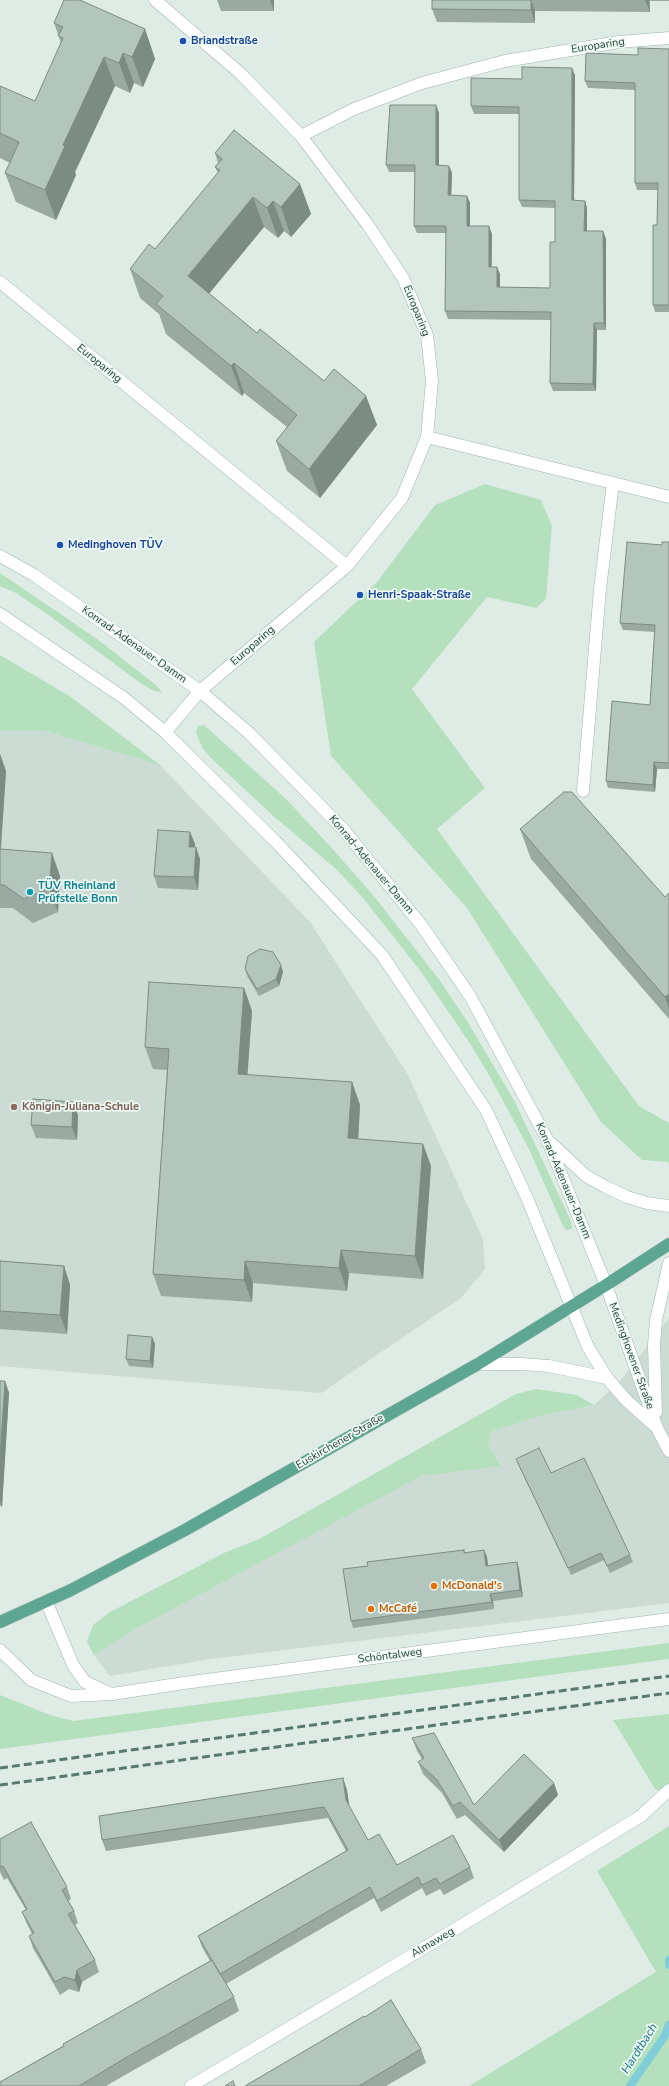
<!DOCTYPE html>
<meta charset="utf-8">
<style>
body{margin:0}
canvas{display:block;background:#deece5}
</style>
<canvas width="669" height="2086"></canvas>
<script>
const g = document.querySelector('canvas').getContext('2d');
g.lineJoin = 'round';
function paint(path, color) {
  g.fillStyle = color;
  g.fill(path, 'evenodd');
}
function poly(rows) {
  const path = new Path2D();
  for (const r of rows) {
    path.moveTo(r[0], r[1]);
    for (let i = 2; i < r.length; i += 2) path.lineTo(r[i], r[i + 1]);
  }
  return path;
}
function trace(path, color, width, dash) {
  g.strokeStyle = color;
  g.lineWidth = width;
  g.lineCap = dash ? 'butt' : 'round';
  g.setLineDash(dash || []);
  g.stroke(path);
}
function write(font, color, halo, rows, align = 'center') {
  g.font = font + ' "Nunito Sans",sans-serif';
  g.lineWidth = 3.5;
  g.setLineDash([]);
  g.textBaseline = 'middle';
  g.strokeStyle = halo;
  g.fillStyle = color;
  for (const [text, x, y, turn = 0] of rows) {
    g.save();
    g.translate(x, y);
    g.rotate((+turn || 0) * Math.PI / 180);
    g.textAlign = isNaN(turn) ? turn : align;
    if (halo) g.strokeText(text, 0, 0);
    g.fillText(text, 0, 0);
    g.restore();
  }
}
paint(poly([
 [0,731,45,731,160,765,310,922,407,1073,483,1239,485,1269,461,1298,321,1393,0,1366],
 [669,1318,669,1603,211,1659,110,1676,94,1655,134,1630,423,1474,501,1465,488,1444,491,1432,543,1415,594,1405,621,1380]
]), '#ccdbd4');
paint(poly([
 [485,484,541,500,552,526,546,599,536,608,487,597,412,689,485,788,437,829,639,1106,669,1123,669,1165,668,1162,642,1160,601,1122,467,908,331,756,314,642,377,582,435,505],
 [0,573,97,639,156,685,162,692,154,691,139,682,50,616,16,593,0,586],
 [0,655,71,697,160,765,45,731,0,731],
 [204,725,287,800,329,845,373,895,438,978,469,1024,515,1102,571,1221,572,1229,566,1230,563,1226,529,1149,490,1077,471,1045,422,973,363,898,337,870,270,813,211,758,203,749,196,733,198,726],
 [536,1389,577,1395,594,1405,543,1415,491,1432,488,1444,501,1466,421,1476,134,1630,94,1655,87,1642,93,1625,110,1612,224,1553,259,1539,516,1394],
 [669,1643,669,1659,0,1749,0,1695,50,1715,73,1721],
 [669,1714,669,1797,655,1789,613,1720],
 [669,1826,669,2086,469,2086,656,1972,597,1871]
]), '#b4e0be');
trace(poly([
 [669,1960,669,1965],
 [630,2086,664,2037,669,2025]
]), '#7ecdd8', 8);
const street = poly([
 [155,0,240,73,301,136,368,225,403,278,427,335,432,381,427,437,402,498,347,566,200,691,165,732],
 [301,136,354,109,422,83,505,61,619,42,669,38],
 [0,282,347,566],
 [427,437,669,497],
 [583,791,600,589,613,483],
 [46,1601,73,1665,85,1682,109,1693],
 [0,1650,31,1680,71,1696,112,1694,184,1683,669,1619],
 [191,2086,429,1945,641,1816,669,1790]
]);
const secondary = poly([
 [0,556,34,575,200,691,249,733,343,829,422,926,470,996,547,1139,606,1285,657,1428,669,1451],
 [0,614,124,698,165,732,276,842,382,955,486,1110,527,1198,588,1347,607,1378,626,1400,654,1425],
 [551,1143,586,1176,606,1187,627,1197,647,1203,669,1206],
 [478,1364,521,1364,549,1366,607,1378],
 [656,1412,654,1345,656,1320,669,1263]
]);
const primary = poly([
 [0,1622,71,1590,185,1530,478,1364,606,1285,669,1244]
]);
trace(street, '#a0b4ac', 13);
trace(secondary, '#9bb9ad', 13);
trace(primary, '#c0c9c6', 13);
trace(street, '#fff', 12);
trace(secondary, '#fff', 12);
trace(primary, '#5da691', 12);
trace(poly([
 [0,1768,669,1676],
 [0,1785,669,1693]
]), '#57796f', 3, [8, 4]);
paint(poly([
 [217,0,274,0,274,11,221,11],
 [432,0,669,0,669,1,650,1,650,12,535,11,535,23,437,22,432,9],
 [54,23,145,29,155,59,143,87,134,83,130,93,115,86,75,172,76,175,56,220,16,202,5,173,10,163,0,158,0,86,35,101,61,43],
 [669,49,669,312,655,312,653,305,657,225,658,190,637,190,635,183,635,90,588,88,585,81,638,55],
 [575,75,574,201,585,201,587,208,587,231,603,231,606,239,606,330,597,330,596,391,553,391,550,383,551,320,448,319,445,311,446,233,417,233,414,226,415,172,389,172,386,165,436,105,439,113,439,165,449,166,452,173,451,196,467,196,470,203,470,226,492,234,492,267,500,274,500,287,550,288,555,242,555,208,522,207,519,200,519,114,474,114,471,106,522,79],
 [215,153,300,184,311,214,291,237,284,231,278,238,264,227,209,293,257,333,324,381,366,396,377,425,320,498,287,471,276,441,287,427,244,393,242,396,166,334,159,314,140,298,130,269,155,249,218,173,215,167,218,163],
 [669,542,669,769,657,769,655,792,608,788,606,781,650,705,655,632,623,630,620,623,662,545],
 [0,754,6,771,1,849,60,876,58,912,33,923,13,908,0,908],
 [520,829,665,897,669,893,669,1019,531,859],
 [190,832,195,844,195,847,200,859,198,890,158,888,154,876],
 [245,969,283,972,279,986,259,996,247,976],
 [244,988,252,1011,247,1075,352,1082,360,1105,358,1139,423,1144,431,1166,423,1279,349,1273,347,1291,253,1283,252,1302,161,1296,153,1274,167,1070,153,1069,145,1047],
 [78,1115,77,1140,36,1138,31,1125],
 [0,1261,64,1266,70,1285,67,1334,0,1329],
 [152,1337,155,1344,153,1368,129,1366,126,1359],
 [0,1381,5,1381,9,1393,2,1507,0,1506],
 [516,1459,551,1473,630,1555,633,1562,610,1573,604,1560,571,1575,519,1466],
 [464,1550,465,1553,484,1550,487,1557,488,1566,517,1562,519,1569,523,1597,493,1601,494,1609,353,1628,351,1621,368,1566],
 [412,1738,474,1805,554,1783,558,1795,504,1852,465,1815,457,1819,442,1793,423,1774,418,1762,422,1759,417,1751],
 [343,1778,347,1790,349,1806,368,1840,397,1865,470,1867,474,1878,444,1895,440,1889,426,1896,422,1888,381,1912,374,1898,226,1984,234,1997,239,2011,132,2071,106,2086,0,2086,0,2082,210,1961,202,1947,198,1936,346,1851,328,1818,106,1851,102,1840],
 [0,1839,67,1887,71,1899,68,1901,74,1911,78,1923,75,1925,95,1960,99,1972,82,1982,79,1992,69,1989,60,1995,33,1948,29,1936,32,1934,27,1924,22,1912,26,1910,7,1878,4,1880,0,1872],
 [365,2017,421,2049,426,2063,386,2086,245,2086]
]), '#9aaaa3');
paint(poly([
 [270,0,274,0,274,11],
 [531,0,535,11,535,23,531,10],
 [645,0,649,0,650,12],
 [145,29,155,59,143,87,132,57],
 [123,53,134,83,130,93,119,63],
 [104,57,115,86,75,172,76,175,56,220,45,190,63,145],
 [572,68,575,75,574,208,572,200],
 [436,105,439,113,439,173,436,165],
 [449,166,452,173,451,203,448,195],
 [300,184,311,214,291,237,281,207],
 [467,196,470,203,470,234,467,226],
 [253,197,264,227,199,306,188,276],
 [273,201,284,231,278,238,267,208],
 [585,201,587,208,587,239,584,231],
 [489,226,492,234,491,274,489,267],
 [603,231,606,239,606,330,604,323],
 [497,267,500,274,500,294,497,287],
 [594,323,597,330,596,391,593,384],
 [234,363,244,393,242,396,231,366],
 [366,396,377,425,320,498,309,469],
 [0,754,6,771,0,858],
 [654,762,657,769,655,792,653,785],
 [190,832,195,844,194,859,189,847],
 [196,847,200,859,198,890,194,877],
 [52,853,60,876,58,912,49,888],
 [281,965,283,972,279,986,276,979],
 [244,988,252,1011,246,1096,238,1074],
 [669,994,669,1009,665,997],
 [352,1082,360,1105,357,1160,348,1138],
 [73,1102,78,1115,77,1140,72,1127],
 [423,1144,431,1166,423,1279,415,1256],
 [341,1250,349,1273,347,1291,339,1268],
 [245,1261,253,1283,252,1302,244,1280],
 [64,1266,70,1285,67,1334,60,1315],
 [152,1337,155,1344,153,1368,150,1361],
 [5,1381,9,1393,2,1507,0,1501,0,1459],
 [484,1550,487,1557,489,1573,486,1566],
 [517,1562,519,1569,523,1597,520,1590],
 [490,1594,493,1601,494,1609,492,1602],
 [343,1778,347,1790,350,1811,346,1800],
 [554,1783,558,1795,504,1852,499,1840],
 [77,1970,82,1982,79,1992,75,1980]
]), '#7d8b85');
const building = poly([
 [64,0,80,0,145,29,132,57,123,53,119,63,104,57,63,145,65,146,45,190,5,173,19,142,0,133,0,86,35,101,63,38,58,36,63,27,54,23,64,0],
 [432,0,531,0,531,10,432,9,432,0],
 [638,48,669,49,669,305,653,305,653,225,657,225,658,183,635,183,635,83,585,81,586,53,638,55,638,48],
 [522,67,572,68,572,200,585,201,584,231,603,231,604,323,594,323,593,384,550,383,551,312,445,311,446,226,414,226,415,165,386,165,390,105,436,105,436,165,449,166,448,195,467,196,467,226,489,226,489,267,497,267,497,287,550,288,550,242,555,242,555,201,519,200,519,107,471,106,471,78,522,79,522,67],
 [234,130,300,184,281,207,273,201,267,208,253,197,188,276,257,333,260,329,324,381,334,369,366,396,309,469,276,441,297,415,234,363,231,366,156,304,163,296,130,269,149,244,155,249,220,170,215,167,222,159,215,153,234,130],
 [627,542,662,545,662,542,669,542,669,763,654,762,653,785,606,781,612,701,650,705,655,625,620,623,627,542],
 [564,792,572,792,665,897,669,893,669,994,665,997,520,829,564,792],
 [158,830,190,832,189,847,196,847,194,877,154,876,158,830],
 [0,849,52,853,49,888,24,899,4,885,0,885,0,849],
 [260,949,273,952,281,965,276,979,257,989,245,969,248,956,260,949],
 [149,982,244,988,238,1074,352,1082,348,1138,423,1144,415,1256,341,1250,339,1268,245,1261,244,1280,153,1274,169,1049,145,1047,149,982],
 [33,1099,73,1102,72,1127,31,1125,33,1099],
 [0,1261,64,1266,60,1315,0,1311,0,1261],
 [128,1335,152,1337,150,1361,126,1359,128,1335],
 [0,1381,5,1381,0,1459,0,1381],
 [539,1448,551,1473,584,1458,630,1555,607,1566,601,1553,568,1568,516,1459,539,1448],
 [464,1550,464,1553,484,1550,486,1566,517,1562,520,1590,490,1594,492,1602,351,1621,343,1569,368,1566,367,1562,464,1550],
 [434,1733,474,1805,524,1754,554,1783,499,1840,460,1802,453,1806,437,1780,418,1762,424,1758,412,1738,434,1733],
 [343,1778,346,1800,368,1840,379,1834,397,1865,453,1835,470,1867,440,1884,436,1878,422,1885,418,1877,377,1901,370,1887,220,1974,198,1936,348,1850,324,1807,102,1840,99,1816,343,1778],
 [31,1822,67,1887,62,1890,74,1911,68,1914,95,1960,77,1970,75,1980,64,1977,55,1982,29,1936,34,1933,22,1912,27,1909,3,1866,0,1867,0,1839,31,1822],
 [212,1960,234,1997,127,2057,79,2086,0,2086,0,2082,64,2046,63,2044,212,1960],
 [391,2000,421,2049,359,2086,245,2086,364,2016,365,2017,391,2000],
 [233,2081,235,2086,225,2086,233,2081]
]);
paint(building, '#b3c6be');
trace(building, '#7d8b85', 1);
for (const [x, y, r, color] of [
 [183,41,4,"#1a4fb4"],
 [60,545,4,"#1a4fb4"],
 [360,595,4,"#1a4fb4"],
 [30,892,4,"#0f9aa8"],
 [14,1107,4,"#8d6e63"],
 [434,1586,4,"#e8710a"],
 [371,1609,4,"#e8710a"]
]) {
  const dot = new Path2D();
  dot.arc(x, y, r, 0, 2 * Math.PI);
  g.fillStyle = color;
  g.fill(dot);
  trace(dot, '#eef8f3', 1.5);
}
write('bold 11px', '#164399', '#eef8f3', [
 ["Briandstraße",191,41],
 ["Medinghoven TÜV",68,545],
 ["Henri-Spaak-Straße",368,595]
], 'left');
write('11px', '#1d3d33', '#eef8f3', [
 ["Europaring",598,46,-9],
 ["Europaring",416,311,68],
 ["Europaring",99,364,39],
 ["Konrad-Adenauer-Damm",134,645,35],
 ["Europaring",253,646,-41],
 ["Konrad-Adenauer-Damm",371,865,50],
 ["Konrad-Adenauer-Damm",563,1181,67],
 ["Medinghovener Straße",631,1356,70],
 ["Euskirchener Straße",340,1442,-30],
 ["Schöntalweg",390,1656,-7],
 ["Almaweg",433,1943,-31]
]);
write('bold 11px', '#0d838f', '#eef8f3', [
 ["TÜV Rheinland",38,886],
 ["Prüfstelle Bonn",38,899]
], 'left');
write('bold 11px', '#785e54', '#eef8f3', [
 ["Königin-Juliana-Schule",22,1107]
], 'left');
write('bold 11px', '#c56008', '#eef8f3', [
 ["McDonald's",442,1586],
 ["McCafé",379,1609]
], 'left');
write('italic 12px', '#11707f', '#eef8f3', [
 ["Hardtbach",640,2049,-58]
]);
</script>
